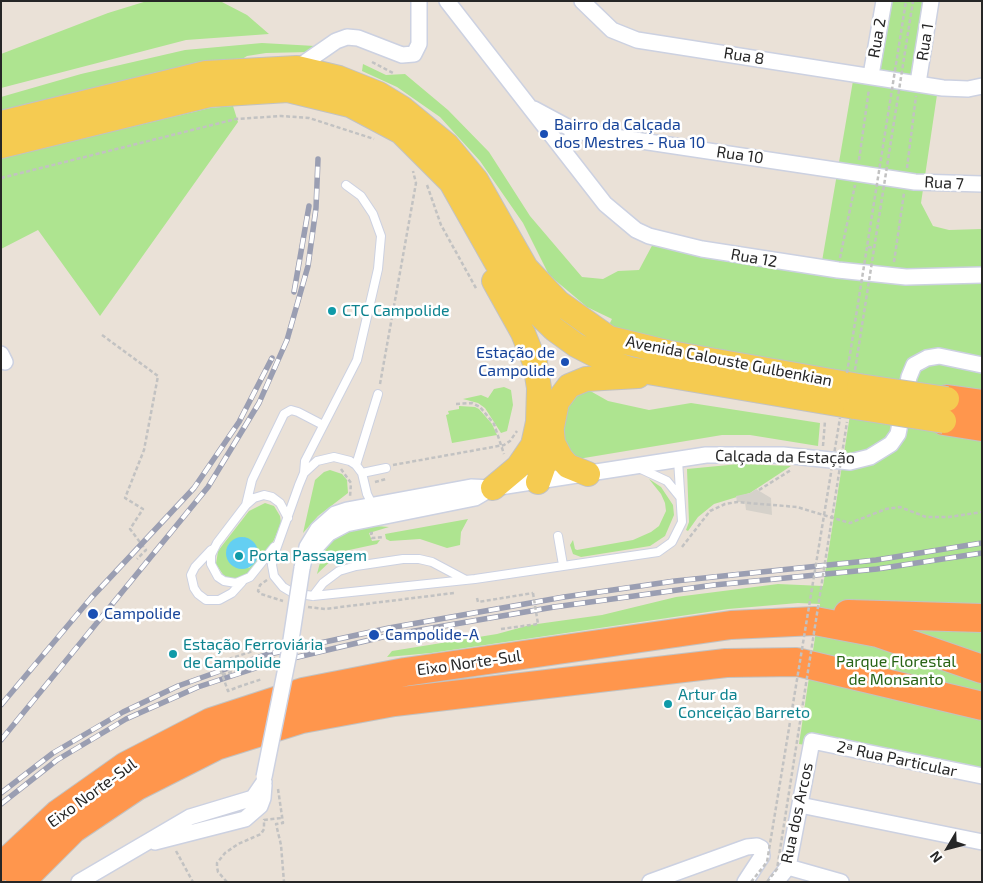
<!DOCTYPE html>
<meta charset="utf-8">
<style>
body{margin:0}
#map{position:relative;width:983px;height:883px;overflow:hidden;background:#eae1d7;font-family:"Exo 2",sans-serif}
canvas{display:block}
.frame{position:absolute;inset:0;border:2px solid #262626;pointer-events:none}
.north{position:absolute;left:923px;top:823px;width:50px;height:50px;-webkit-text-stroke:4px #fff;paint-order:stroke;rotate:233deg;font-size:14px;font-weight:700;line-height:20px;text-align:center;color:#262626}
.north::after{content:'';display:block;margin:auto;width:18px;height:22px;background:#262626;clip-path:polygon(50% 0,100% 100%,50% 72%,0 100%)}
</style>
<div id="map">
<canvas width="983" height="883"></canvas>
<div class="frame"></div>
<div class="north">N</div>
</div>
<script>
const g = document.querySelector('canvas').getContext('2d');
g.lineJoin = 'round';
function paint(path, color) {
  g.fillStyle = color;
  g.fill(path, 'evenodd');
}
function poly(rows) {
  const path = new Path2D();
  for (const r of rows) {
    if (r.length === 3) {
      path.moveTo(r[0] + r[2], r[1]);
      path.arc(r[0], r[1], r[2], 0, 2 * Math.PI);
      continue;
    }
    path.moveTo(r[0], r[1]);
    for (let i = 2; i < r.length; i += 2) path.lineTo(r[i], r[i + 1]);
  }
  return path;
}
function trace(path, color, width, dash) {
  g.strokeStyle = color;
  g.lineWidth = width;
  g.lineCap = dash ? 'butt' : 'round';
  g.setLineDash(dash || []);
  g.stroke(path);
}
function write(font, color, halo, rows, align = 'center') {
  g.font = font + ' "Exo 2",sans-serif';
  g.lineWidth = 5;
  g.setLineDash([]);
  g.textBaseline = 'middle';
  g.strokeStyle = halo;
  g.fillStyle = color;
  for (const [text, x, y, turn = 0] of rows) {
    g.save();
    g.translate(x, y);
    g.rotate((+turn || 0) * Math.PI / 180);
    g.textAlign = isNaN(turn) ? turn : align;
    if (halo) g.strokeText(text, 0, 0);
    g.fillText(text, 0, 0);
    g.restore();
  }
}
paint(poly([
 [147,1,220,1,247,15,269,34,186,40,1,88,1,54,108,13],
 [884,1,934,1,921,85,938,88,921,203,933,226,949,230,982,229,982,773,799,744,820,604,798,603,728,609,431,653,387,657,392,651,497,634,530,625,602,615,676,597,778,584,823,586,853,396,640,362,599,344,612,319,587,307,549,275,523,223,480,161,440,117,397,87,362,71,363,64,386,75,405,74,448,110,489,152,530,216,582,277,603,279,618,271,639,270,655,240,821,267,854,75,873,77],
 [262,43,315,46,310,52,266,53,247,56,239,61,1,112,1,97,81,74,185,50],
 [233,106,238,122,100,316,38,230,1,249,1,158,210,108],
 [504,387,511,390,513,405,507,431,501,433,485,408,478,403,463,399,481,395,488,398,494,389],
 [585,388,608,401,649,410,691,403,820,423,818,446,750,435,722,435,584,458,575,458,568,452,560,420,567,400],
 [459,406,475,407,479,409,492,424,497,435,452,443,446,415,449,414,448,411,459,409],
 [739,464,791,466,750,493,714,504,698,517,688,531,686,530,689,522,687,469],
 [330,470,342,474,347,480,348,493,318,516,303,533,315,480,324,472],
 [649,479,661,487,673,505,674,515,665,536,650,546,581,557,573,554,570,545,573,540,575,549,577,550,633,540,651,532,659,526,666,511,665,503,661,494],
 [265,503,274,506,280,516,281,523,274,540,253,570,246,576,231,579,224,576,216,564,218,551,249,511],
 [242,537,251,540,257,560,249,568,226,553,229,544],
 [468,519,461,532,460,545,447,548,420,539,390,541,386,539,385,534],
 [376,526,389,527,369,533,372,541,380,540,377,544,340,552,317,574,323,551,334,539,351,530]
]), '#aee490');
paint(poly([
 [756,489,771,498,772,515,746,510,745,502,737,502,736,496,750,493]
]), '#d5d1ca');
paint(poly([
 [242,553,16]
]), '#64cff2');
const lane = poly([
 [356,465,378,394],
 [641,469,667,481,680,497],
 [304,473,305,461,357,360,378,269,381,236,373,214,361,196,346,185],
 [362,473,386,468],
 [246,505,252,480,284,414,291,410,298,412,323,425],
 [373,506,367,494,362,473,356,465,350,461,334,457,317,461,304,473,299,485,274,555,272,565,274,576,283,587,293,593,313,596,475,579,658,552,672,542,682,522,678,460],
 [558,536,563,565],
 [274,547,250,577,236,583,224,581,218,577,211,564,211,555,217,543,246,505,254,498,264,495,272,497,280,503,288,518],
 [211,550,195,567,191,575,194,588,198,594,206,600,219,600,232,593,242,582],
 [313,596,323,583,339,571,356,566,403,559,419,559,432,562,464,579]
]);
const street = poly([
 [447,1,605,204,636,230,649,236,702,249,838,270,906,277,982,275],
 [582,1,612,30,637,40,943,88,968,89,982,86],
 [297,68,336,41,347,37,358,38,402,55,414,54,419,44,419,1],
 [871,75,884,1],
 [918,83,931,1],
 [534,109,575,131],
 [564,151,575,131,915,182,982,184],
 [1,354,5,362],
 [317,546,329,533,346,524,475,498,492,488],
 [302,568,307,547,318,529,335,514,347,510,471,487,493,488,706,455,783,455,850,462,870,457,891,444,898,434,909,377,914,365,927,358,939,356,982,365],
 [800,805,982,842],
 [155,842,245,819,260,806,263,798,264,785],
 [788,867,841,882],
 [79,882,190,817,253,798,264,782],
 [650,882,747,847,757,846,761,848,762,856,745,882],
 [776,882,788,867,812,741,982,776]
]);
const primary = poly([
 [1,123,206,73,297,68,339,78,379,94,402,108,447,145,476,180,526,268,558,302,609,338,670,353,859,386],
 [1,146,209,95,288,90,350,105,401,132,451,182,503,274,517,293,554,329,576,345,607,361,630,369,855,407],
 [552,432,553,443,561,458,568,466,588,474],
 [538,482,545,462,557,402,569,386,586,379,638,376],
 [493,488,518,467,533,445,538,422,539,388,535,363,523,333,494,281]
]);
const highway = poly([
 [947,399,982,404],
 [944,421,982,427],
 [848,614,982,618],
 [1,867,58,814,126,766,211,722,303,692,405,672,731,625,815,621,878,633,982,669],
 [20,882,73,829,137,786,216,746,302,719,394,702,726,663,797,662,982,706]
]);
trace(lane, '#ccd1e1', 10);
trace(street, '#ccd1e1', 18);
trace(primary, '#c2c2c2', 26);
trace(highway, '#c2c2c2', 30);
trace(poly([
 [372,62,395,74],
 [859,160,869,89],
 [907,168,916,96],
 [1,178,236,119,281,116,309,118,374,139],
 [427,185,441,225,477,290],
 [868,247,874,248],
 [840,258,855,185],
 [894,262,904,193],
 [102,335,158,376,144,450,125,498,143,509,130,529,146,550,137,559],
 [380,384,416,183,413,171],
 [456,404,472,403,480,407,494,424,504,454],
 [823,446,825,421],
 [393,465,504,445,510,441,517,431],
 [341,469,351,483,350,497],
 [375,482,386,479],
 [759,490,791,470],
 [373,533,371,533,372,538,384,537],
 [682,547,710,511,725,504,737,502,797,507,850,523,886,509,900,507,926,517,949,517,982,512],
 [267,580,260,585,258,591,261,594,283,601],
 [477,598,478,602,533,593],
 [308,607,325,609,454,593],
 [501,629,538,624],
 [229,659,262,648],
 [222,675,276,658],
 [238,687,262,679],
 [278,789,283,823,276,824,281,845,284,882],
 [176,851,193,882],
 [227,882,218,872,217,867,217,863,225,853,238,844,261,834,264,829,264,820,282,818]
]), '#c2c2c2', 2.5, [4, 2.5]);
trace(lane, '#fff', 8);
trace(street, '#fff', 15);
trace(primary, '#f5cb51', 24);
trace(highway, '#ff964d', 28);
const rail = poly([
 [294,292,309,206],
 [1,705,91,598,194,488,239,422,272,358],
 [1,740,208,487,259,403,287,340,308,266,316,208,318,159],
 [1,793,53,753,123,712,178,686,265,655,389,628,564,597,675,581,876,560,982,543],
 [1,804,57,760,126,719,198,687,268,664,391,635,554,607,714,585,877,569,982,553]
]);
trace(rail, '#9a9eb2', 5.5);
trace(rail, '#fff', 4, [11]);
const streetBridge = poly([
 [264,777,289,653,302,568]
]);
const primaryBridge = poly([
 [859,386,947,399],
 [855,407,944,421]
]);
trace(streetBridge, '#ccd1e1', 18, []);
trace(primaryBridge, '#c2c2c2', 26, []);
trace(poly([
 [855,370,913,1],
 [847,373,906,1],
 [533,593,538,624],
 [229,659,218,663,228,691,238,687],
 [751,882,767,862,840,418],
 [767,882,777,869,847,422]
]), '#c2c2c2', 2.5, [4, 2.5]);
trace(streetBridge, '#fff', 15);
trace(primaryBridge, '#f5cb51', 24);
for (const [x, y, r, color] of [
 [544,134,5,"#1a4fb4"],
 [332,311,5,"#0f9aa8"],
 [565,362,5,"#1a4fb4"],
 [239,556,5,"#0f9aa8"],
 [93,614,6,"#1a4fb4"],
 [374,635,6,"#1a4fb4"],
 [173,654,5,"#0f9aa8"],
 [668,704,5,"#0f9aa8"]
]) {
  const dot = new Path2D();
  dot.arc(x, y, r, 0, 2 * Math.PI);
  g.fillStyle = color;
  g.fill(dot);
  trace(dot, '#fff', 2);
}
write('16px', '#262626', '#fff', [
 ["Rua 2",877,38,-80],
 ["Rua 1",925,42,-81],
 ["Rua 8",744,56,9],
 ["Rua 10",740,155,8],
 ["Rua 7",944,183,3],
 ["Rua 12",754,258,10],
 ["Avenida Calouste Gulbenkian",729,361,11],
 ["Calçada da Estação",785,457,1],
 ["Eixo Norte-Sul",469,663,-8],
 ["2ª Rua Particular",897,759,12],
 ["Eixo Norte-Sul",92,793,-36],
 ["Rua dos Arcos",797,813,-78]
]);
write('16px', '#164399', '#fff', [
 ["Bairro da Calçada",554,125],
 ["dos Mestres - Rua 10",554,143],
 ["Estação de",555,353,"right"],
 ["Campolide",555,371,"right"],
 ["Campolide",104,614],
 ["Campolide-A",385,635]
], 'left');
write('16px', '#0d838f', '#fff', [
 ["CTC Campolide",342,311],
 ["Porta Passagem",249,556],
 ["Estação Ferroviária",183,645],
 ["de Campolide",183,663],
 ["Artur da",678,695],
 ["Conceição Barreto",678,713]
], 'left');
write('16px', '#286416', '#fff', [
 ["Parque Florestal",896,662],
 ["de Monsanto",896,680]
]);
</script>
